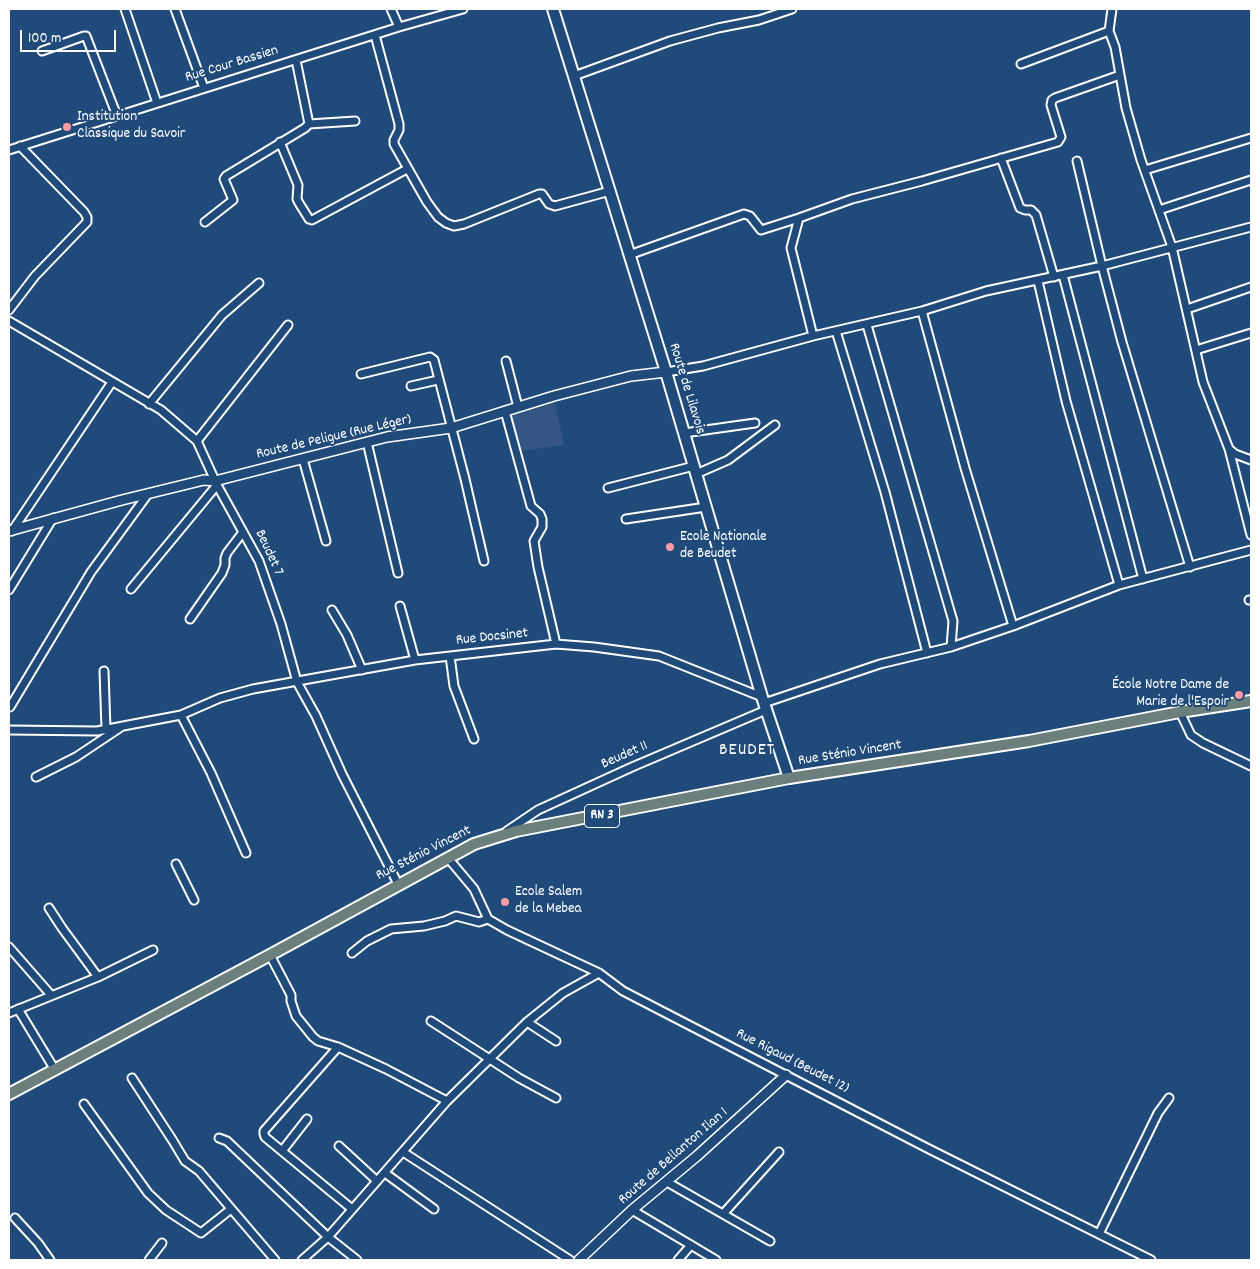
<!DOCTYPE html>
<meta charset="utf-8">
<style>
body{margin:0}
#map{position:relative;width:1260px;height:1269px;overflow:hidden;background:#1f4a7a;font-family:Dekko,sans-serif}
canvas{display:block}
.frame{position:absolute;inset:0;border:10px solid #fff;pointer-events:none}
.scale{position:absolute;left:20px;top:30px;width:96px;height:22px;box-sizing:border-box;border:2px solid #fff;border-top:0;padding-left:6px;font-size:15px;line-height:18px;white-space:nowrap;color:#fff;-webkit-text-stroke:4px #1f4a7a;paint-order:stroke}
</style>
<div id="map">
<canvas width="1260" height="1269"></canvas>
<div class="frame"></div>
<div class="scale">100 m</div>
</div>
<script>
const g = document.querySelector('canvas').getContext('2d');
g.lineJoin = 'round';
function paint(path, color) {
  g.fillStyle = color;
  g.fill(path, 'evenodd');
}
function poly(rows) {
  const path = new Path2D();
  for (const r of rows) {
    path.moveTo(r[0], r[1]);
    for (let i = 2; i < r.length; i += 2) path.lineTo(r[i], r[i + 1]);
  }
  return path;
}
function trace(path, color, width, dash) {
  g.strokeStyle = color;
  g.lineWidth = width;
  g.lineCap = dash ? 'butt' : 'round';
  g.setLineDash(dash || []);
  g.stroke(path);
}
function write(font, color, halo, rows, align = 'center') {
  g.font = font + ' Dekko,sans-serif';
  g.lineWidth = 4;
  g.setLineDash([]);
  g.textBaseline = 'middle';
  g.strokeStyle = halo;
  g.fillStyle = color;
  for (const [text, x, y, turn = 0] of rows) {
    g.save();
    g.translate(x, y);
    g.rotate((+turn || 0) * Math.PI / 180);
    g.textAlign = isNaN(turn) ? turn : align;
    if (halo) g.strokeText(text, 0, 0);
    g.fillText(text, 0, 0);
    g.restore();
  }
}
paint(poly([
 [555,403,564,445,521,451,510,416]
]), '#355685');
const minor = poly([
 [125,9,157,103],
 [175,9,204,88],
 [391,9,399,27],
 [1112,9,1109,31,1115,47,1126,108,1141,160,1172,247,1203,382,1229,449,1235,454,1251,460],
 [375,35,399,124,399,130,394,140,394,144,427,202,438,217,446,223,454,226,464,224,539,194,542,194,549,204,555,206,610,191],
 [42,51,84,36,86,36,117,116],
 [1021,64,1109,31],
 [574,76,670,41,718,28,759,20,792,9],
 [309,124,355,121],
 [280,142,298,185,297,199,299,203,309,219,312,220,407,169],
 [9,150,399,27,463,9],
 [1001,158,1020,208,1025,210,1031,210,1036,215,1054,277],
 [1077,161,1102,266,1122,342,1190,567],
 [1145,170,1251,138],
 [1159,210,1251,180],
 [799,218,791,248,813,336],
 [205,222,233,200,224,179,226,176,305,128,309,124,296,60],
 [629,255,744,214,750,216,761,230,799,218,852,199,922,181,1058,142,1061,137,1051,105,1052,100,1055,98,1120,75],
 [1063,275,1143,579],
 [1038,281,1066,401,1119,585],
 [1187,309,1251,287],
 [9,310,35,276,87,222,87,217,84,212,20,146],
 [922,311,965,468,1013,626],
 [9,321,161,410,197,441,217,485,259,561,281,624,297,682,316,716,342,774,398,884],
 [867,325,953,621,951,647],
 [836,331,885,492,927,653],
 [1196,350,1251,333],
 [506,361,518,407],
 [666,372,703,366,813,336,922,311,986,291,1102,266,1251,227],
 [361,374,430,357,434,360,465,479,484,561],
 [411,386,438,380],
 [149,404,222,315,259,283],
 [505,411,531,506,540,514,542,519,542,527,534,541,538,567,556,644],
 [684,433,755,423],
 [197,441,288,325],
 [367,442,398,573],
 [1229,449,1251,535],
 [303,459,326,541],
 [696,474,728,460,775,425],
 [608,488,694,466],
 [626,519,706,507],
 [12,531,112,382],
 [131,589,217,485],
 [9,590,53,518],
 [1249,600,1251,600],
 [400,606,415,660],
 [332,610,347,635,362,670],
 [190,619,222,573,225,565,225,558,227,553,243,532],
 [450,656,454,686,474,739],
 [104,671,106,729],
 [764,703,880,664,951,647,1013,626,1119,585,1251,550],
 [10,707,91,572,148,494],
 [1180,712,1191,735,1203,743,1251,766],
 [181,715,211,773,246,853],
 [9,730,97,731,181,715,220,698,253,689,415,660,556,644,594,647,659,656,762,697],
 [36,777,76,757,121,727],
 [507,831,538,810,632,767,766,710],
 [448,858,474,889,488,919,507,930,599,973,623,991,929,1149,1151,1260],
 [176,864,194,900],
 [9,947,51,995],
 [352,953,367,941,391,929,424,926,445,921,456,916,479,922,488,919],
 [270,955,291,995,291,1001,296,1016,313,1037,318,1041,338,1047,386,1069,447,1101],
 [98,977,153,950],
 [18,1009,55,1070],
 [9,1013,98,977,62,928,49,908],
 [431,1021,519,1078,556,1098],
 [527,1022,556,1041],
 [338,1047,264,1131,264,1134,265,1137,352,1209],
 [132,1078,173,1141,185,1161,199,1171,275,1260],
 [84,1104,148,1193,166,1210,201,1233,231,1209],
 [219,1138,227,1141,328,1237,302,1260],
 [339,1146,377,1181],
 [282,1151,307,1119],
 [403,1152,570,1260],
 [385,1173,434,1209],
 [667,1182,770,1241],
 [632,1210,716,1260],
 [723,1214,779,1152],
 [15,1218,38,1243,50,1260],
 [1099,1234,1158,1113,1169,1098],
 [149,1260,162,1243],
 [357,1260,328,1237,447,1101,527,1022,563,993,599,973],
 [678,1260,691,1245]
]);
const tertiary = poly([
 [9,531,122,500,204,480,215,481,387,437,451,428,554,396,631,376,666,372],
 [579,1260,632,1210,697,1156,786,1075]
]);
const secondary = poly([
 [553,9,666,372,762,697,789,778]
]);
const primary = poly([
 [9,1094,270,955,474,844,516,831,789,778,1029,741,1180,712,1251,701]
]);
trace(minor, '#fff', 11);
trace(tertiary, '#fff', 12);
trace(secondary, '#fff', 14);
trace(primary, '#fff', 14);
trace(minor, '#1f4a7a', 7);
trace(tertiary, '#1f4a7a', 9);
trace(secondary, '#1f4a7a', 10);
trace(primary, '#6b7f7c', 10);
for (const [x, y, r, color] of [
 [67,127,5,"#ff9aa2"],
 [670,547,5,"#ff9aa2"],
 [1239,695,5,"#ff9aa2"],
 [505,902,5,"#ff9aa2"]
]) {
  const dot = new Path2D();
  dot.arc(x, y, r, 0, 2 * Math.PI);
  g.fillStyle = color;
  g.fill(dot);
  trace(dot, '#1f4a7a', 2);
}
for (const [x, y, w] of [
 [602,816,35]
]) {
  const box = new Path2D();
  box.roundRect(x - w / 2, y - 11.5, w, 23, 4);
  g.fillStyle = '#1f4a7a';
  g.fill(box);
  trace(box, '#fff', 1);
}
write('bold 14px', '#fff', null, [
 ["RN 3",602,816]
]);
write('15px', '#fff', '#1f4a7a', [
 ["Rue Cour Bassien",232,65,-17],
 ["Route de Lilavois",686,389,73],
 ["Route de Peligue (Rue Léger)",334,438,-13],
 ["Beudet 7",268,553,65],
 ["Rue Docsinet",492,638,-6],
 ["Rue Sténio Vincent",850,754,-9],
 ["Beudet 11",625,756,-24],
 ["Rue Sténio Vincent",424,854,-27],
 ["Rue Rigaud (Beudet 12)",792,1062,27],
 ["Route de Bellanton Ilan 1",674,1157,-41]
]);
write('15px', '#fff', '#1f4a7a', [
 ["Institution",77,118],
 ["Classique du Savoir",77,135],
 ["Ecole Nationale",680,538],
 ["de Beudet",680,555],
 ["École Notre Dame de",1229,686,"right"],
 ["Marie de l'Espoir",1229,703,"right"],
 ["Ecole Salem",515,893],
 ["de la Mebea",515,910]
], 'left');
g.letterSpacing = '1px';
write('18px', '#fff', '#1f4a7a', [
 ["BEUDET",747,752]
]);
g.letterSpacing = '0px';
</script>
